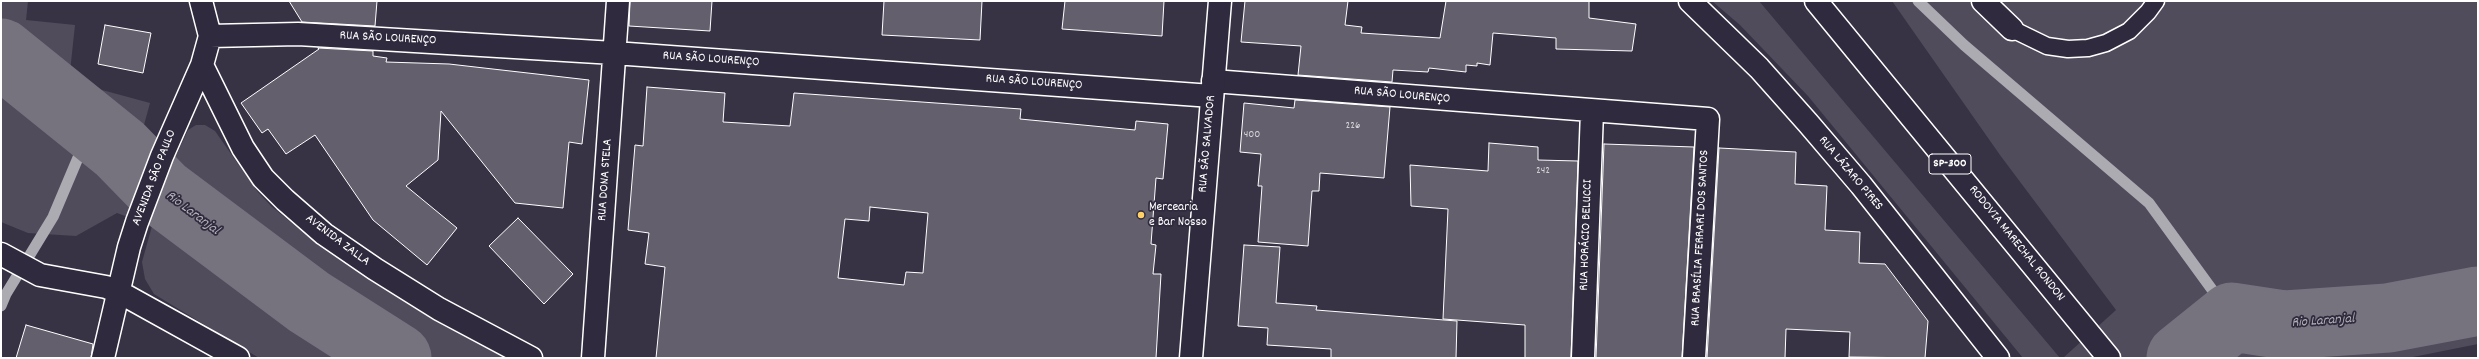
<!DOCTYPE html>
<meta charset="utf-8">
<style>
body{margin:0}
#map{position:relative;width:2479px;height:359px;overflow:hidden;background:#373345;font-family:Dekko,sans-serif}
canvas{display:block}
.frame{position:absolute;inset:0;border:2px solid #fff;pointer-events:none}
</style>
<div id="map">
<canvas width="2479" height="359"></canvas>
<div class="frame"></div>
</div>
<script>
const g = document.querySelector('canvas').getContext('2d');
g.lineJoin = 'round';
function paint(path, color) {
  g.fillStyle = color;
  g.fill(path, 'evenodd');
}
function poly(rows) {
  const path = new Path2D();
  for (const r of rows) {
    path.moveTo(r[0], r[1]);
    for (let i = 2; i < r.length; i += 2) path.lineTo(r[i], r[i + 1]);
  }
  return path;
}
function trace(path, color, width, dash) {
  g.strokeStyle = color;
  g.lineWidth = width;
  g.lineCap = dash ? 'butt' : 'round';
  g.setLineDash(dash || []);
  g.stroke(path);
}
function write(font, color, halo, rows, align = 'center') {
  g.font = font + ' Dekko,sans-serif';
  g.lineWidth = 3.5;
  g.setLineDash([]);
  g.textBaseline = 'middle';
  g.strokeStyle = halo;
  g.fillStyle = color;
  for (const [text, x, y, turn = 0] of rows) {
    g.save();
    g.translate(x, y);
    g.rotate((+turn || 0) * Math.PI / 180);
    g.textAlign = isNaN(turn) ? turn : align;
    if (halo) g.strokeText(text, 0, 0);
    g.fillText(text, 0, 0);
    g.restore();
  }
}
paint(poly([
 [1,1,28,1,26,20,75,25,69,81,150,103,138,147,173,162,188,130,196,125,205,125,215,131,257,191,271,206,304,233,406,302,507,358,259,358,154,294,145,279,142,262,152,226,117,213,76,236,28,233,1,222],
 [1712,1,1759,1,2060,358,2023,358,1808,96,1740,25],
 [1892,1,2478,1,2478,344,2408,358,2063,358,2116,310,2000,155]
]), '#514c5c');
const water = poly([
 [2478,291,2478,309,2388,318,2456,294,2478,291]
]);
paint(water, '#76737f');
trace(water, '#adabb2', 1);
trace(poly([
 [1918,1,1964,45,2149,203,2232,317],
 [1,306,6,294,53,217,91,127]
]), '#adabb2', 11);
trace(poly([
 [1,53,120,149,162,192,309,302,397,358],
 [2181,358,2232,317,2285,325,2388,318,2478,301]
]), '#76737f', 69);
const building = poly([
 [289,1,377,1,375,26,302,22,289,1],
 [630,1,712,1,710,31,629,26,630,1],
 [884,1,982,1,980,40,882,35,884,1],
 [1065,1,1164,1,1162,36,1062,29,1065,1],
 [1245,1,1348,1,1345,25,1362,27,1361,33,1440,38,1446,1,1589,1,1589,18,1636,24,1632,51,1556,49,1556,38,1493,33,1490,65,1477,63,1477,66,1466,65,1466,72,1429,68,1428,72,1393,70,1392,82,1298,75,1301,46,1241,42,1245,1],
 [105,25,151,33,143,73,98,64,105,25],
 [318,48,373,51,373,56,387,58,386,62,449,64,589,80,582,144,569,142,563,208,515,203,441,111,438,160,406,186,457,228,427,265,373,220,315,135,286,154,268,129,262,133,241,103,319,49,318,48],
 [647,87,725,93,723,122,790,126,794,93,1021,109,1020,119,1135,130,1136,121,1168,124,1163,179,1156,178,1151,244,1156,245,1153,274,1161,274,1156,358,656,358,665,267,645,264,649,233,628,230,635,145,643,146,647,87],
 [870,207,928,213,923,273,906,272,904,285,838,278,845,219,869,221,870,207],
 [1295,100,1390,107,1384,178,1320,173,1319,191,1312,191,1308,246,1258,242,1262,186,1258,186,1261,154,1240,152,1244,103,1294,108,1295,100],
 [1489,143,1538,147,1538,160,1578,161,1571,358,1525,358,1525,325,1443,319,1448,209,1411,206,1410,165,1488,171,1489,143],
 [1604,144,1694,147,1682,358,1596,358,1604,144],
 [1719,148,1796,152,1795,184,1827,186,1825,230,1860,232,1859,263,1885,264,1928,321,1925,358,1849,357,1850,332,1786,329,1785,358,1707,358,1719,148],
 [518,218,573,274,544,304,489,246,518,218],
 [1244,245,1280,247,1276,303,1317,306,1316,310,1457,321,1456,358,1331,358,1331,349,1267,345,1268,328,1238,326,1244,245],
 [26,325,93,344,91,358,16,358,26,325]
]);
paint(building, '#635f6d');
trace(building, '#fff', 1);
const lane = poly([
 [2012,29,2047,46,2068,49,2088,48,2106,43,2129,31,2148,12,2156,1]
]);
const street = poly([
 [1690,1,1759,68,1808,123,1861,185,1998,358],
 [1983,1,2012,29],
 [210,36,298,34,614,53,1212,96],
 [202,65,243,148,263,178,285,200,324,234,375,269,439,309,531,358],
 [1213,81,1708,119,1694,358],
 [1,254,40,275,106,287,119,292,238,358],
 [103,358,129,247,137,222,162,156,202,65,210,36,201,1],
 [593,358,618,1],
 [1583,358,1592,111]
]);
const secondary = poly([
 [1191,358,1220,1]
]);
const primary = poly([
 [1816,1,2109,358]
]);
trace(lane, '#fff', 19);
trace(street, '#fff', 25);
trace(secondary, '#fff', 25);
trace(primary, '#fff', 25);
trace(lane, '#2f2a3d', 16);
trace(street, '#2f2a3d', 22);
trace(secondary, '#2f2a3d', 22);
trace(primary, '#2f2a3d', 22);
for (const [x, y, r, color] of [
 [1141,215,4,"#ffd166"]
]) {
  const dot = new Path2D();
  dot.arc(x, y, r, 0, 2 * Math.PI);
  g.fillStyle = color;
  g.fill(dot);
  trace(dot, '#2f2a3d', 1.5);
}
write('11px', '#d8d7da', null, [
 ["226",1353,126],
 ["400",1252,135],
 ["242",1543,171]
]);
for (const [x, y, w] of [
 [1950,164,42]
]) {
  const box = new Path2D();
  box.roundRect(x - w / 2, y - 10, w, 20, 3);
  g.fillStyle = '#2f2a3d';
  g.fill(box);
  trace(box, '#fff', 1);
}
write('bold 12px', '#fff', null, [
 ["SP-300",1950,164]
]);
write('13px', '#fff', '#2f2a3d', [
 ["RUA SÃO LOURENÇO",388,39,3],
 ["RUA SÃO LOURENÇO",711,60,4],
 ["RUA SÃO LOURENÇO",1034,83,4],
 ["RUA SÃO LOURENÇO",1402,96,5],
 ["RUA SÃO SALVADOR",1208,144,-85],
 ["RUA LÁZARO PIRES",1850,174,50],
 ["AVENIDA SÃO PAULO",155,178,-69],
 ["RUA DONA STELA",606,180,-86],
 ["RUA HORÁCIO BELUCCI",1587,235,-88],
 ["RUA BRASÍLIA FERRARI DOS SANTOS",1701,238,-87],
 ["AVENIDA ZALLA",337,241,37],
 ["RODOVIA MARECHAL RONDON",2016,244,51]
]);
write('13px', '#fff', '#2f2a3d', [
 ["Mercearia",1149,208],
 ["e Bar Nosso",1149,223]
], 'left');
write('italic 14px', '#b4b2b9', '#2f2a3d', [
 ["Rio Laranjal",192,214,37],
 ["Rio Laranjal",2323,322,-4]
]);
</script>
